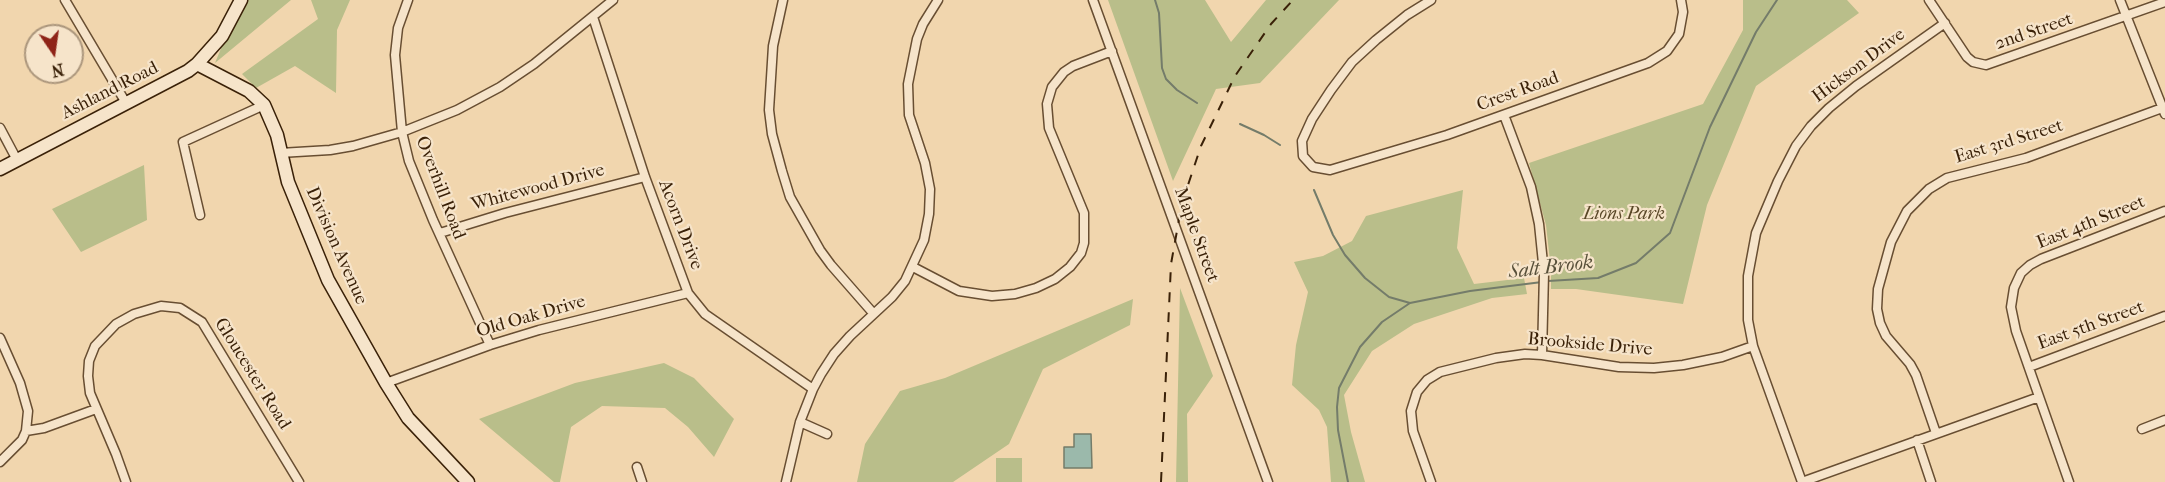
<!DOCTYPE html>
<style>
body{margin:0}
#map{position:relative;width:2165px;height:482px;overflow:hidden;background:#f1d6ae;font-family:"IM FELL French Canon",serif}
canvas{display:block}
.north{position:absolute;left:24px;top:24px;width:60px;height:60px;box-sizing:border-box;background:#f6e4ca;border:2px solid #ab967c;border-radius:50%;rotate:167deg;font-size:16px;font-weight:700;line-height:24px;text-align:center;color:#3a2108}
.north::after{content:'';display:block;margin:auto;width:21px;height:27px;background:#8f2418;clip-path:polygon(50% 0,100% 100%,50% 72%,0 100%)}
</style>
<div id="map">
<canvas width="2165" height="482"></canvas>
<div class="north">N</div>
</div>
<script>
const g = document.querySelector('canvas').getContext('2d');
g.lineJoin = 'round';
function paint(path, color) {
  g.fillStyle = color;
  g.fill(path, 'evenodd');
}
function poly(rows) {
  const path = new Path2D();
  for (const r of rows) {
    path.moveTo(r[0], r[1]);
    for (let i = 2; i < r.length; i += 2) path.lineTo(r[i], r[i + 1]);
  }
  return path;
}
function trace(path, color, width, dash) {
  g.strokeStyle = color;
  g.lineWidth = width;
  g.lineCap = dash ? 'butt' : 'round';
  g.setLineDash(dash || []);
  g.stroke(path);
}
function write(font, color, halo, rows, align = 'center') {
  g.font = font + ' "IM FELL French Canon",serif';
  g.lineWidth = 4.5;
  g.setLineDash([]);
  g.textBaseline = 'middle';
  g.strokeStyle = halo;
  g.fillStyle = color;
  for (const [text, x, y, turn = 0] of rows) {
    g.save();
    g.translate(x, y);
    g.rotate((+turn || 0) * Math.PI / 180);
    g.textAlign = isNaN(turn) ? turn : align;
    if (halo) g.strokeText(text, 0, 0);
    g.fillText(text, 0, 0);
    g.restore();
  }
}
paint(poly([
 [247,0,291,0,215,63,222,46],
 [311,0,350,0,337,30,336,93,295,66,256,88,242,74,318,19],
 [1108,0,1205,0,1231,42,1266,0,1339,0,1260,83,1216,89,1173,181],
 [1743,0,1847,0,1859,13,1756,86,1707,205,1683,304,1576,289,1551,289,1551,270,1546,225,1529,163,1703,104,1743,30],
 [144,165,147,220,81,252,52,209],
 [1463,190,1457,248,1474,284,1524,278,1527,294,1492,298,1414,324,1372,351,1344,395,1351,432,1365,482,1331,482,1327,427,1319,410,1292,385,1296,345,1308,292,1294,262,1323,256,1352,241,1366,216],
 [1180,288,1213,376,1187,414,1188,482,1176,482],
 [1133,299,1130,325,1043,369,1009,444,953,482,857,482,865,444,900,391,945,378],
 [664,363,694,378,734,419,714,457,688,427,665,408,602,406,571,427,560,482,554,482,479,419,575,383],
 [996,458,1022,458,1022,482,996,482]
]), '#b9be8a');
const water = poly([
 [1074,434,1091,434,1092,468,1064,468,1064,447,1074,447,1074,434]
]);
paint(water, '#9bb9ab');
trace(water, '#747c6a', 1.5);
trace(poly([
 [1155,0,1159,13,1162,68,1166,79,1177,90,1197,103],
 [1240,124,1264,135,1280,145],
 [1314,190,1333,235,1345,255,1365,278,1389,297,1410,303],
 [1548,281,1598,278,1636,263,1670,233,1710,127,1756,32,1777,0],
 [1348,482,1338,430,1337,407,1339,388,1360,347,1382,322,1410,303,1470,291,1542,282]
]), '#747c6a', 2);
const street = poly([
 [65,0,126,103],
 [408,0,398,28,395,55,402,132,409,161,433,220,490,345],
 [783,0,773,46,769,110,772,134,782,171,790,197,820,250,831,265,873,313],
 [1093,0,1268,482],
 [1431,0,1407,15,1376,40,1352,62,1331,90,1312,119,1302,141,1303,156,1313,167,1330,170,1447,135,1648,63,1667,51,1679,34,1683,12,1681,0],
 [1929,0,1967,57,1973,62,1986,65,2165,2],
 [2120,0,2165,114],
 [593,17,645,177,688,293,705,314,813,389],
 [1504,115,1531,187,1539,224,1544,273,1542,355],
 [0,128,17,160],
 [280,153,330,150,353,146,402,132,457,110,500,87,534,64,613,0],
 [200,215,183,142,264,105],
 [440,233,505,213,645,177],
 [913,267,959,291,992,296,1015,294,1036,288,1055,279,1070,267,1081,253,1084,243,1084,213,1049,128,1047,104,1052,87,1064,72,1073,66,1112,51],
 [0,338,20,383,28,411,26,431,22,440,0,462],
 [2029,367,2165,316],
 [386,383,490,345,539,330,688,293],
 [800,422,827,434],
 [2142,429,2165,420],
 [26,431,44,428,96,409],
 [1936,433,1916,375,1910,364,1886,336,1880,323,1877,309,1878,289,1891,242,1907,211,1929,189,1947,178,2026,158,2165,107],
 [1917,440,1931,482],
 [637,467,642,482],
 [126,482,116,454,90,393,88,376,89,361,95,346,116,324,134,314,161,306,180,308,202,322,299,482],
 [786,482,800,422,813,389,821,374,834,354,850,336,892,297,905,281,924,240,929,214,930,189,925,163,909,115,908,84,917,39,923,24,938,0],
 [1431,482,1413,431,1411,411,1417,392,1427,380,1440,372,1496,358,1525,354,1542,355,1619,367,1654,368,1683,365,1722,357,1753,346],
 [1802,482,1753,346,1748,320,1748,276,1756,233,1778,181,1796,146,1811,126,1829,108,1856,86,1945,23],
 [1802,482,2039,397],
 [2069,482,2016,331,2011,307,2014,288,2021,273,2030,265,2041,259,2165,211]
]);
const secondary = poly([
 [197,64,249,91,264,105,277,135,288,182,328,280,386,383,408,418,468,482],
 [0,169,188,71,197,64,222,36,241,0]
]);
trace(street, '#684e32', 11);
trace(secondary, '#3a2108', 15);
trace(street, '#f6e4ca', 8);
trace(secondary, '#f6e4ca', 12);
trace(poly([
 [1161,482,1171,264,1182,203,1201,146,1235,76,1271,24,1293,0]
]), '#3a2108', 2, [10, 10]);
write('18px', '#3a2108', '#f6e4ca', [
 ["2nd Street",2034,32,-19],
 ["Hickson Drive",1859,66,-37],
 ["Ashland Road",110,91,-27],
 ["Crest Road",1518,92,-20],
 ["East 3rd Street",2009,142,-17],
 ["Overhill Road",440,188,69],
 ["Whitewood Drive",538,188,-15],
 ["East 4th Street",2091,223,-22],
 ["Acorn Drive",680,225,69],
 ["Maple Street",1196,235,70],
 ["Division Avenue",336,246,66],
 ["Old Oak Drive",531,317,-16],
 ["East 5th Street",2091,326,-20],
 ["Brookside Drive",1590,345,5],
 ["Gloucester Road",252,374,58]
]);
write('italic 18px', '#5a4828', '#f6e4ca', [
 ["Lions Park",1624,215]
]);
write('italic 20px', '#574f39', '#f6e4ca', [
 ["Salt Brook",1551,268,-7]
]);
</script>
